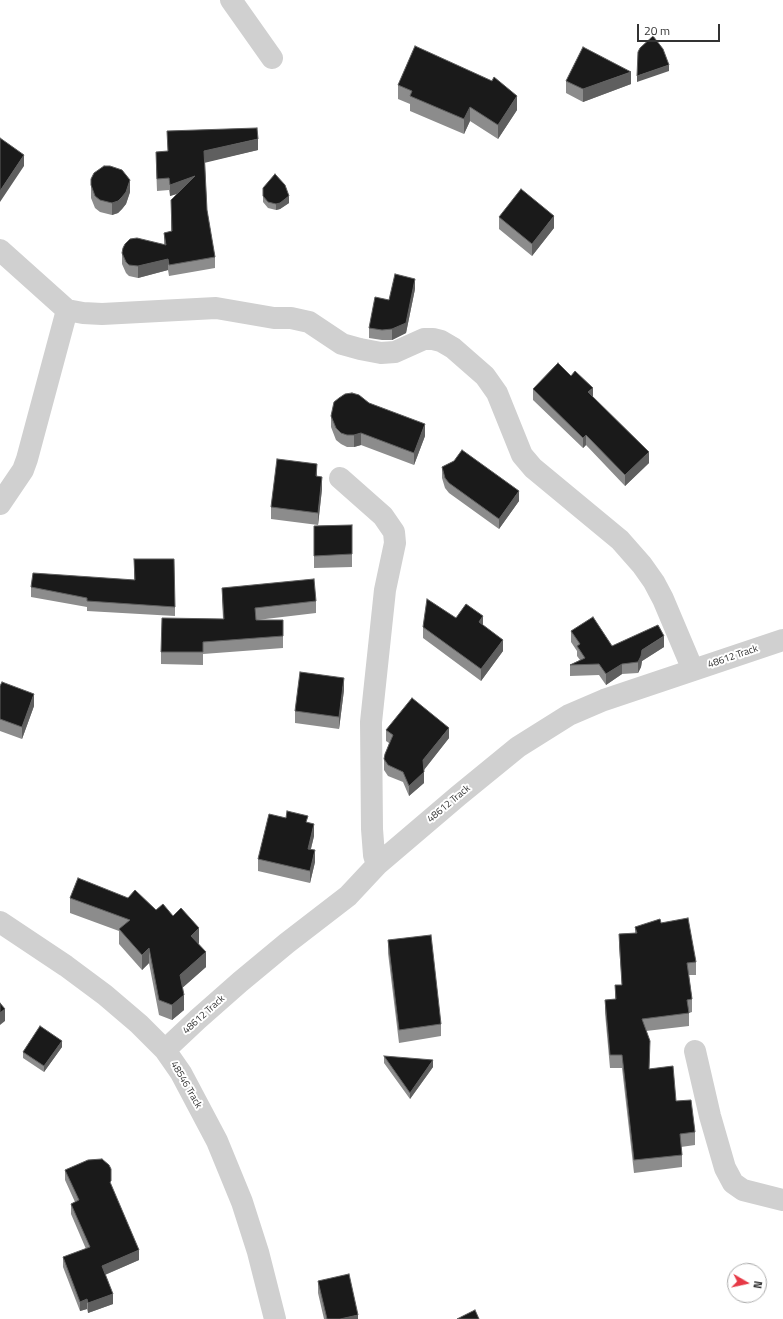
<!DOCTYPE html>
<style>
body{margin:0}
#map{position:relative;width:783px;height:1319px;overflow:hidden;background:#fff;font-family:"Titillium Web",sans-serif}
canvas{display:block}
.north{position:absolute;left:727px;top:1263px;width:40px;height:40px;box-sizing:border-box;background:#fff;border:1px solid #adadad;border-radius:50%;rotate:99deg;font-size:11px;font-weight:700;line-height:16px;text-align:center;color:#333}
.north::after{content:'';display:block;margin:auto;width:14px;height:18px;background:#e63946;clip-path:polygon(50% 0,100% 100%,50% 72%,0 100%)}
.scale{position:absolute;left:637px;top:24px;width:83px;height:18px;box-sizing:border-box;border:2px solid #333;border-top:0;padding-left:5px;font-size:12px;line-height:14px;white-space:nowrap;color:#333;-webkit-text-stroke:3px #fff;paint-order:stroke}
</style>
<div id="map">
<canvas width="783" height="1319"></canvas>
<div class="north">N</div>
<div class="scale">20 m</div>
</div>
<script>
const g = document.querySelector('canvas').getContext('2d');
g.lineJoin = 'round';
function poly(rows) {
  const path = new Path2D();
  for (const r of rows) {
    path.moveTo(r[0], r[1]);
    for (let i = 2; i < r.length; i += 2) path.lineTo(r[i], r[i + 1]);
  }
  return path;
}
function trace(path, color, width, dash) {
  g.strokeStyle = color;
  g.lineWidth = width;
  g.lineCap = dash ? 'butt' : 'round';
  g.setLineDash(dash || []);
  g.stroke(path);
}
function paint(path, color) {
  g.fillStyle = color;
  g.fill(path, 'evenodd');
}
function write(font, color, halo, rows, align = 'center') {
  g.font = font + ' "Titillium Web",sans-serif';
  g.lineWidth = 4;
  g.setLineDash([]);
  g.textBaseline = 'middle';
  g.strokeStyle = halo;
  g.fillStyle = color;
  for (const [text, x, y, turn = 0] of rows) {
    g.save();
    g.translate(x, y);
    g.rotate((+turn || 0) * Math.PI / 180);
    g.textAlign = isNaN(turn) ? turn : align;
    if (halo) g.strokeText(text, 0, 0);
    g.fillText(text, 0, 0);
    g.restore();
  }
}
trace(poly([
 [231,0,272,58],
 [0,250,67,310,83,313,102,314,216,308,274,318,291,318,309,322,342,344,360,349,381,353,395,352,424,339,433,339,441,341,453,348,485,376,497,393,522,455,533,468,620,540,642,565,654,582,663,599,693,670],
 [340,478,383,516,394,532,395,543,385,590,371,722,372,829,374,855,377,865],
 [0,504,23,470,27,459,67,310],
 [0,922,66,966,105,995,139,1024,165,1050,181,1073,217,1141,242,1202,258,1252,275,1319],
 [165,1050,198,1019,240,982,287,943,348,896,377,865,458,796,518,747,569,715,604,700,783,640],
 [695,1051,710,1116,725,1168,733,1183,743,1190,783,1200]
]), '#d0d0d0', 22);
paint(poly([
 [566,81,631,84,583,102,566,93],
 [398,85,517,110,498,139,470,121,464,134,410,111,410,104,398,99],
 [167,131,258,150,205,162,207,210,215,257,215,268,169,276,168,270,138,278,129,276,126,273,122,264,122,253,164,244,164,233,171,232,171,200,177,194,170,196,169,190,157,191,156,164,156,152,168,152],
 [91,185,130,192,126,204,122,209,118,213,112,215,100,212,95,208,91,198],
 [263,188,289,203,280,209,276,210,268,208,263,202],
 [499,217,554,228,532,256,499,229],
 [415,289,406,333,392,340,382,340,369,338,369,328,389,300],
 [533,389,593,397,649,463,625,486,586,445,583,448,533,400],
 [369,403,425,436,414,465,361,445,354,447,347,447,341,444,336,440,331,427,331,416],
 [454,461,519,501,499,529,449,493,445,488,442,478,442,467],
 [317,476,322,489,318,525,271,519,271,507],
 [352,525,352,567,314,568,314,526],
 [134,559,175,607,175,616,87,611,87,607,31,597,31,587,134,580],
 [222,588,316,601,316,613,257,620,283,636,283,648,203,654,203,665,161,664,161,652,223,619,222,600],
 [456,618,483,625,503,651,481,681,423,638,423,627],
 [571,631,612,646,664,647,642,661,641,667,638,673,622,674,606,685,599,675,570,676,570,665,580,660,577,656,577,651,571,642],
 [0,686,34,706,22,739,0,731],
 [344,690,339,729,295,723,295,711],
 [386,730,449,738,424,770,424,783,409,796,403,782,388,776,384,770,384,759,389,743,386,741],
 [308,823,314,836,311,849,315,862,310,883,258,871,258,859],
 [70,898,156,910,199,943,198,944,206,967,182,988,184,1010,172,1020,159,1015,149,963,142,970,119,944,119,931,70,913],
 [661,923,696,962,696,975,689,975,692,999,692,1012,689,1013,689,1026,646,1031,650,1053,649,1069,676,1101,695,1132,695,1145,681,1147,682,1155,682,1167,634,1173,622,1068,610,1068,605,1013,605,1000,615,999,615,985,622,985,619,947,619,934,635,933,635,927],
 [388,940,441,1024,441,1036,399,1043,388,953],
 [62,1047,44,1072,23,1058,23,1052],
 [384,1056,433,1067,410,1099,384,1063],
 [65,1170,111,1185,139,1260,105,1275,113,1304,88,1313,87,1309,80,1311,63,1267,63,1257,86,1249,71,1214,71,1204,75,1202,65,1180],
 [318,1281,358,1319,324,1319,318,1293]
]), '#8c8c8c');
paint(poly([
 [669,65,669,71,637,82,637,76],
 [631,72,631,84,583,102,583,89],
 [517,96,517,110,498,139,498,125],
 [470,107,470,121,464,134,464,119],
 [258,139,258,150,204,163,204,151],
 [24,155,24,166,0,202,0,191],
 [195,176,195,188,170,196,170,185],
 [130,180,130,192,126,204,122,209,118,213,112,215,112,203],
 [289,196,289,203,280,209,276,210,276,204],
 [554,216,554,228,532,256,532,244],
 [168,259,168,270,138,278,138,266],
 [415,279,415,289,406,333,392,340,392,329],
 [593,388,593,399,588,392],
 [425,424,425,436,414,465,414,453],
 [361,433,361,445,354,447,354,435],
 [586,435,586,445,583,448,583,438],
 [649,452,649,463,625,486,625,475],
 [317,464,317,476,316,488,316,476],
 [322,477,322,489,318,525,318,513],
 [519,491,519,501,499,529,499,519],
 [483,616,483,627,479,622],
 [664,636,664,647,642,661,641,667,638,673,638,662,642,650],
 [503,640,503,651,481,681,481,669],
 [622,664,622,674,606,685,606,674],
 [344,678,344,690,339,729,339,717],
 [34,694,34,706,22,739,22,727],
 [449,728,449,738,423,771,423,760],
 [424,772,424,783,409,796,409,786],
 [314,824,314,836,308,860,308,849],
 [315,850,315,862,310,883,310,871],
 [199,928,199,943,191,951,191,936],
 [149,948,149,963,142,970,142,955],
 [206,952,206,967,180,990,180,975],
 [184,995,184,1010,172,1020,172,1005],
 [5,1009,5,1021,0,1025,0,1013],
 [62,1041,62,1047,44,1072,44,1066],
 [433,1060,433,1067,410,1099,410,1093],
 [139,1250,139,1260,102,1276,102,1266],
 [113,1294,113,1304,88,1313,88,1303],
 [87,1299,87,1309,80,1311,80,1302],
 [358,1315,358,1319,340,1319]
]), '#5f5f5f');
const building = poly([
 [653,36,663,49,669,65,637,76,638,52,640,48,653,36],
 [415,46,492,81,494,77,517,96,498,125,470,107,464,119,410,96,412,91,398,85,415,46],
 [583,47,631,72,583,89,566,81,583,47],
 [257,128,258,139,204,151,207,210,215,257,169,265,168,259,138,266,129,265,126,262,122,253,123,248,125,244,130,239,137,238,166,245,164,233,172,231,171,200,195,176,170,185,169,178,157,179,156,152,168,151,167,131,257,128],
 [0,138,24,155,0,191,0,138],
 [104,166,110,166,122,170,130,180,126,192,122,197,118,201,112,203,100,200,95,196,91,185,91,179,94,173,104,166],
 [275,174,285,185,289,196,280,203,276,204,268,202,263,196,263,188,275,174],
 [521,189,554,216,532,244,499,217,521,189],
 [395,274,415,279,406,323,392,329,382,330,369,328,375,297,389,300,395,274],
 [558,363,571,376,575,371,593,388,588,392,649,452,625,475,586,435,583,438,533,389,558,363],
 [352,393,359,395,369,403,425,424,414,453,361,433,354,435,347,435,341,433,336,428,331,416,334,402,339,398,345,394,352,393],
 [462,450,519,491,499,519,449,483,445,478,442,467,454,461,462,450],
 [277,459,317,464,316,476,322,477,318,513,271,507,277,459],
 [352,525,352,554,314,556,314,526,352,525],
 [134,559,174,559,175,607,87,601,87,598,31,587,33,573,135,580,134,559],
 [314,579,316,601,255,608,256,620,283,620,283,636,203,642,203,652,161,652,162,618,224,619,222,588,314,579],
 [427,599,456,618,466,604,483,616,479,622,503,640,481,669,423,627,427,599],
 [593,617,612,646,658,625,664,636,642,650,641,656,638,662,622,664,606,674,599,664,570,665,585,658,577,646,580,644,571,631,593,617],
 [300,672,344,678,339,717,295,711,300,672],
 [2,682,34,694,22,727,0,719,0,686,2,682],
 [412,698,449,728,423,760,424,772,409,786,403,772,388,765,384,759,385,754,393,735,386,730,412,698],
 [287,811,308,816,306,822,314,824,308,849,315,850,310,871,258,859,269,814,286,818,287,811],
 [78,878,128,898,135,890,156,910,163,904,173,916,181,908,199,928,191,936,206,952,180,975,184,995,172,1005,159,1000,149,948,142,955,119,929,130,920,70,898,78,878],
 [688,918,696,962,687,963,692,999,687,1000,689,1013,642,1019,650,1041,649,1069,673,1066,676,1101,691,1100,695,1132,680,1134,682,1155,634,1160,622,1055,610,1055,605,1000,616,999,615,985,622,985,619,934,637,933,635,927,660,919,661,923,688,918],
 [431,935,441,1024,399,1030,388,940,431,935],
 [0,1003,5,1009,0,1013,0,1003],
 [40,1026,62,1041,44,1066,23,1052,40,1026],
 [384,1056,433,1060,410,1093,384,1056],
 [102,1159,109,1165,111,1169,111,1181,110,1182,139,1250,102,1266,113,1294,88,1303,87,1299,80,1302,63,1257,90,1247,71,1204,79,1200,65,1170,88,1160,102,1159],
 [349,1274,358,1315,340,1319,327,1319,318,1281,349,1274],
 [475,1310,479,1319,457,1319,475,1310]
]);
paint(building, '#1a1a1a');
trace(building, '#5f5f5f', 1);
write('10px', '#333', '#fff', [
 ["48612 Track",733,657,-19],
 ["48612 Track",449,804,-40],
 ["48612 Track",204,1015,-42],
 ["48546 Track",186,1085,60]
]);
</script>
